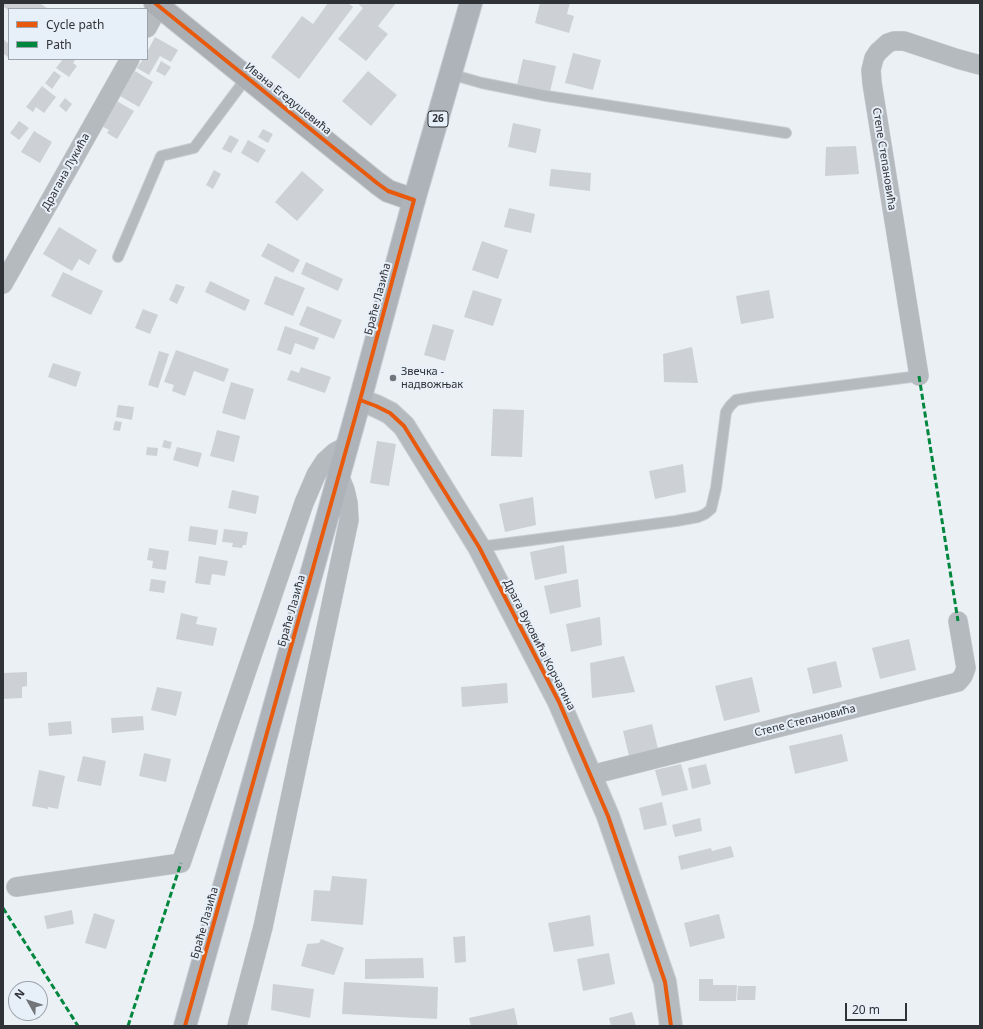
<!DOCTYPE html>
<meta charset="utf-8">
<style>
body{margin:0}
#map{position:relative;width:983px;height:1029px;overflow:hidden;background:#ebf0f5;font-family:"Noto Sans",sans-serif}
canvas{display:block}
.frame{position:absolute;inset:0;border:4px solid #2f3236;pointer-events:none}
.legend{position:absolute;left:8px;top:8px;width:140px;height:52px;box-sizing:border-box;background:#e7eff9;border:1px solid #9da3ab;margin:0;padding:5px 7px;list-style:none;font-size:12px;color:#2f3236}
.legend li{display:flex;align-items:center;gap:8px;height:20px}
.legend b{width:20px;border:1px solid #9da3ab}
.north{position:absolute;left:8px;top:981px;width:40px;height:40px;box-sizing:border-box;background:#e7eff9;border:1px solid #9da3ab;border-radius:50%;rotate:309deg;font-size:11px;font-weight:700;line-height:16px;text-align:center;color:#2f3236}
.north::after{content:'';display:block;margin:auto;width:14px;height:18px;background:#717479;clip-path:polygon(50% 0,100% 100%,50% 72%,0 100%)}
.scale{position:absolute;left:845px;top:1003px;width:62px;height:18px;box-sizing:border-box;border:2px solid #2f3236;border-top:0;padding-left:5px;font-size:12px;line-height:14px;white-space:nowrap;color:#2f3236;-webkit-text-stroke:3px #e7eff9;paint-order:stroke}
</style>
<div id="map">
<canvas width="983" height="1029"></canvas>
<div class="frame"></div>
<ul class="legend">
<li><b style="height:5px;background:#e8590c"></b>Cycle path</li>
<li><b style="height:5px;background:#00873e"></b>Path</li>
</ul>
<div class="north">N</div>
<div class="scale">20 m</div>
</div>
<script>
const g = document.querySelector('canvas').getContext('2d');
g.lineJoin = 'round';
function paint(path, color) {
  g.fillStyle = color;
  g.fill(path, 'evenodd');
}
function poly(rows) {
  const path = new Path2D();
  for (const r of rows) {
    path.moveTo(r[0], r[1]);
    for (let i = 2; i < r.length; i += 2) path.lineTo(r[i], r[i + 1]);
  }
  return path;
}
function trace(path, color, width, dash) {
  g.strokeStyle = color;
  g.lineWidth = width;
  g.lineCap = dash ? 'butt' : 'round';
  g.setLineDash(dash || []);
  g.stroke(path);
}
function write(font, color, halo, rows, align = 'center') {
  g.font = font + ' "Noto Sans",sans-serif';
  g.lineWidth = 4;
  g.setLineDash([]);
  g.textBaseline = 'middle';
  g.strokeStyle = halo;
  g.fillStyle = color;
  for (const [text, x, y, turn = 0] of rows) {
    g.save();
    g.translate(x, y);
    g.rotate((+turn || 0) * Math.PI / 180);
    g.textAlign = isNaN(turn) ? turn : align;
    if (halo) g.strokeText(text, 0, 0);
    g.fillText(text, 0, 0);
    g.restore();
  }
}
paint(poly([
 [3,3,40,3,48,9,9,9,9,11,3,6],
 [328,3,348,3,353,7,299,79,271,57,302,16,313,24],
 [357,3,396,3,378,26,388,34,366,61,338,39,363,8],
 [540,3,570,3,567,14,574,16,569,33,535,23],
 [155,37,178,50,171,62,160,56,149,75,137,68,143,59,147,59,147,52],
 [3,39,9,44,9,58,3,53],
 [573,53,601,60,593,90,565,83],
 [63,59,76,59,73,63,77,66,69,77,56,68],
 [523,59,556,66,549,96,516,89],
 [161,61,171,67,165,76,156,71],
 [54,71,61,76,52,89,45,83],
 [135,71,153,82,139,107,120,96],
 [368,71,397,95,371,126,342,101],
 [42,86,56,97,44,113,36,107,33,112,26,107],
 [65,98,72,104,66,112,59,106],
 [115,100,134,111,117,139,107,133,109,130,100,125],
 [19,121,29,128,19,140,10,133],
 [513,123,541,129,536,153,508,147],
 [263,129,273,134,268,143,258,137],
 [34,131,52,142,40,163,21,152],
 [230,135,239,140,231,153,222,149],
 [248,140,266,150,258,163,241,153],
 [856,146,859,174,825,176,826,147],
 [551,169,591,173,590,191,549,186],
 [214,170,221,174,213,189,206,185],
 [302,171,324,190,297,221,275,202],
 [509,208,535,214,531,233,504,227],
 [59,227,97,250,89,265,79,259,72,271,43,254],
 [482,241,508,250,498,279,472,270],
 [268,243,300,260,293,273,261,256],
 [306,262,343,279,338,291,301,274],
 [63,272,103,291,91,315,51,296],
 [275,276,305,288,293,316,264,304],
 [210,281,250,300,245,311,205,292],
 [176,284,185,287,177,304,169,300],
 [473,290,502,299,493,326,464,317],
 [769,290,774,318,741,324,736,296],
 [307,306,342,320,334,339,299,325],
 [143,309,158,315,150,334,135,328],
 [433,324,454,330,445,361,424,355],
 [285,326,319,338,314,350,295,343,291,355,277,350],
 [692,347,698,383,664,382,663,354],
 [176,350,229,369,224,382,194,371,185,396,172,391,174,385,164,382],
 [159,351,169,354,158,388,148,385],
 [53,363,81,372,76,387,48,377],
 [301,367,331,377,325,393,287,380,291,370,299,373],
 [231,382,254,389,245,420,222,413],
 [118,405,134,407,132,420,116,417],
 [493,409,524,410,522,457,491,456],
 [115,421,122,422,120,431,113,430],
 [217,430,240,436,234,462,210,456],
 [164,440,172,442,170,449,162,447],
 [377,441,396,444,389,486,370,483],
 [147,447,158,448,157,456,146,455],
 [177,447,202,453,198,467,173,460],
 [683,464,686,492,655,499,649,471],
 [232,490,259,496,256,514,228,508],
 [533,497,536,525,505,532,499,504],
 [190,526,218,530,216,545,188,541],
 [224,529,248,532,246,545,243,545,242,548,232,547,233,543,222,542],
 [564,545,567,573,535,580,530,552],
 [149,548,169,551,166,570,152,568,153,561,147,560],
 [199,556,228,561,225,576,212,574,210,585,195,583],
 [151,579,166,581,164,593,149,591],
 [578,579,581,607,550,614,544,586],
 [181,613,198,617,196,624,217,628,213,646,176,639],
 [600,617,602,645,571,652,566,624],
 [909,639,916,670,880,679,872,648],
 [624,656,635,692,592,698,590,663],
 [836,661,842,687,813,694,807,668],
 [27,672,27,686,22,687,22,698,3,699,3,673],
 [752,677,760,712,724,721,715,686],
 [507,683,508,703,462,707,461,687],
 [157,687,182,692,176,716,151,710],
 [143,716,144,730,112,733,111,718],
 [71,721,72,734,49,736,48,723],
 [652,724,659,753,630,760,623,731],
 [842,734,848,761,795,774,789,746],
 [144,753,171,759,166,782,139,776],
 [83,756,106,761,101,786,77,781],
 [681,764,688,790,662,796,655,770],
 [706,764,711,784,692,789,688,768],
 [39,770,65,776,58,809,48,807,48,809,32,806],
 [662,802,667,825,644,830,639,808],
 [700,818,702,831,675,837,672,825],
 [731,846,734,857,681,870,678,856,711,848,712,851],
 [332,876,367,879,363,925,311,921,314,890,330,891],
 [72,910,74,924,47,929,44,916],
 [94,913,115,920,106,949,85,943],
 [719,914,725,938,690,947,684,923],
 [590,915,594,946,554,952,548,923],
 [465,936,466,962,455,963,453,937],
 [321,939,344,948,334,975,301,966,307,944,319,943],
 [609,953,615,984,583,991,577,959],
 [423,958,424,978,365,979,365,959],
 [699,979,713,979,713,985,737,985,736,1001,699,1001],
 [344,982,438,987,437,1019,342,1014],
 [273,984,314,989,310,1018,271,1010],
 [738,986,756,986,755,1000,737,1000],
 [514,1008,518,1026,471,1026,469,1018],
 [632,1012,636,1026,611,1026,609,1018]
]), '#cdd1d5');
const service = poly([
 [450,74,482,83,547,96,786,133],
 [118,257,161,156,194,148,247,77],
 [479,547,676,521,698,517,705,514,711,509,716,488,726,412,730,406,736,400,754,397,919,376]
]);
const minor = poly([
 [147,28,159,6],
 [3,284,130,59],
 [919,376,872,83,871,70,874,58,878,52,888,43,894,41,904,41,958,59,980,65],
 [591,775,958,682,963,676,966,668,958,621],
 [16,887,181,863,304,503,316,475,325,461,335,452,348,445],
 [237,1026,263,927,349,520,348,503,345,490,339,475]
]);
const tertiary = poly([
 [360,400,376,406,390,413,404,426,479,547,559,702,608,816,665,982,671,1026]
]);
const secondary = poly([
 [155,3,377,183,388,191,414,200]
]);
const primary = poly([
 [185,1026,360,400,414,200,471,3]
]);
trace(service, '#caced2', 12);
trace(minor, '#caced2', 20);
trace(tertiary, '#caced2', 24);
trace(secondary, '#caced2', 24);
trace(primary, '#caced2', 24);
trace(service, '#b5babf', 10);
trace(minor, '#b5babf', 19);
trace(tertiary, '#b5babf', 22);
trace(secondary, '#abafb4', 22);
trace(primary, '#aeb3b9', 22);
trace(poly([
 [919,376,958,621],
 [3,908,78,1026],
 [128,1026,181,863]
]), '#00873e', 3, [6, 3]);
trace(poly([
 [155,3,377,183,388,191,414,200,360,400,185,1026],
 [360,400,376,406,390,413,404,426,479,547,559,702,608,816,665,982,671,1026]
]), '#e8590c', 4);
for (const [x, y, r, color] of [
 [393,378,4,"#717479"]
]) {
  const dot = new Path2D();
  dot.arc(x, y, r, 0, 2 * Math.PI);
  g.fillStyle = color;
  g.fill(dot);
  trace(dot, '#e7eff9', 1.5);
}
for (const [x, y, w] of [
 [438,119,20]
]) {
  const box = new Path2D();
  box.roundRect(x - w / 2, y - 8, w, 16, 3);
  g.fillStyle = '#e7eff9';
  g.fill(box);
  trace(box, '#2f3236', 1);
}
write('bold 10px', '#2f3236', null, [
 ["26",438,119]
]);
write('11px', '#2f3236', '#e7eff9', [
 ["Ивана Егедушевића",288,99,39],
 ["Степе Степановића",884,159,81],
 ["Драгана Лукића",66,172,-61],
 ["Браће Лазића",378,299,-75],
 ["Браће Лазића",292,611,-74],
 ["Драга Вуковића Корчагина",539,645,63],
 ["Степе Степановића",805,721,-14],
 ["Браће Лазића",205,923,-74]
]);
write('11px', '#2f3236', '#e7eff9', [
 ["Звечка -",401,372],
 ["надвожњак",401,385]
], 'left');
</script>
